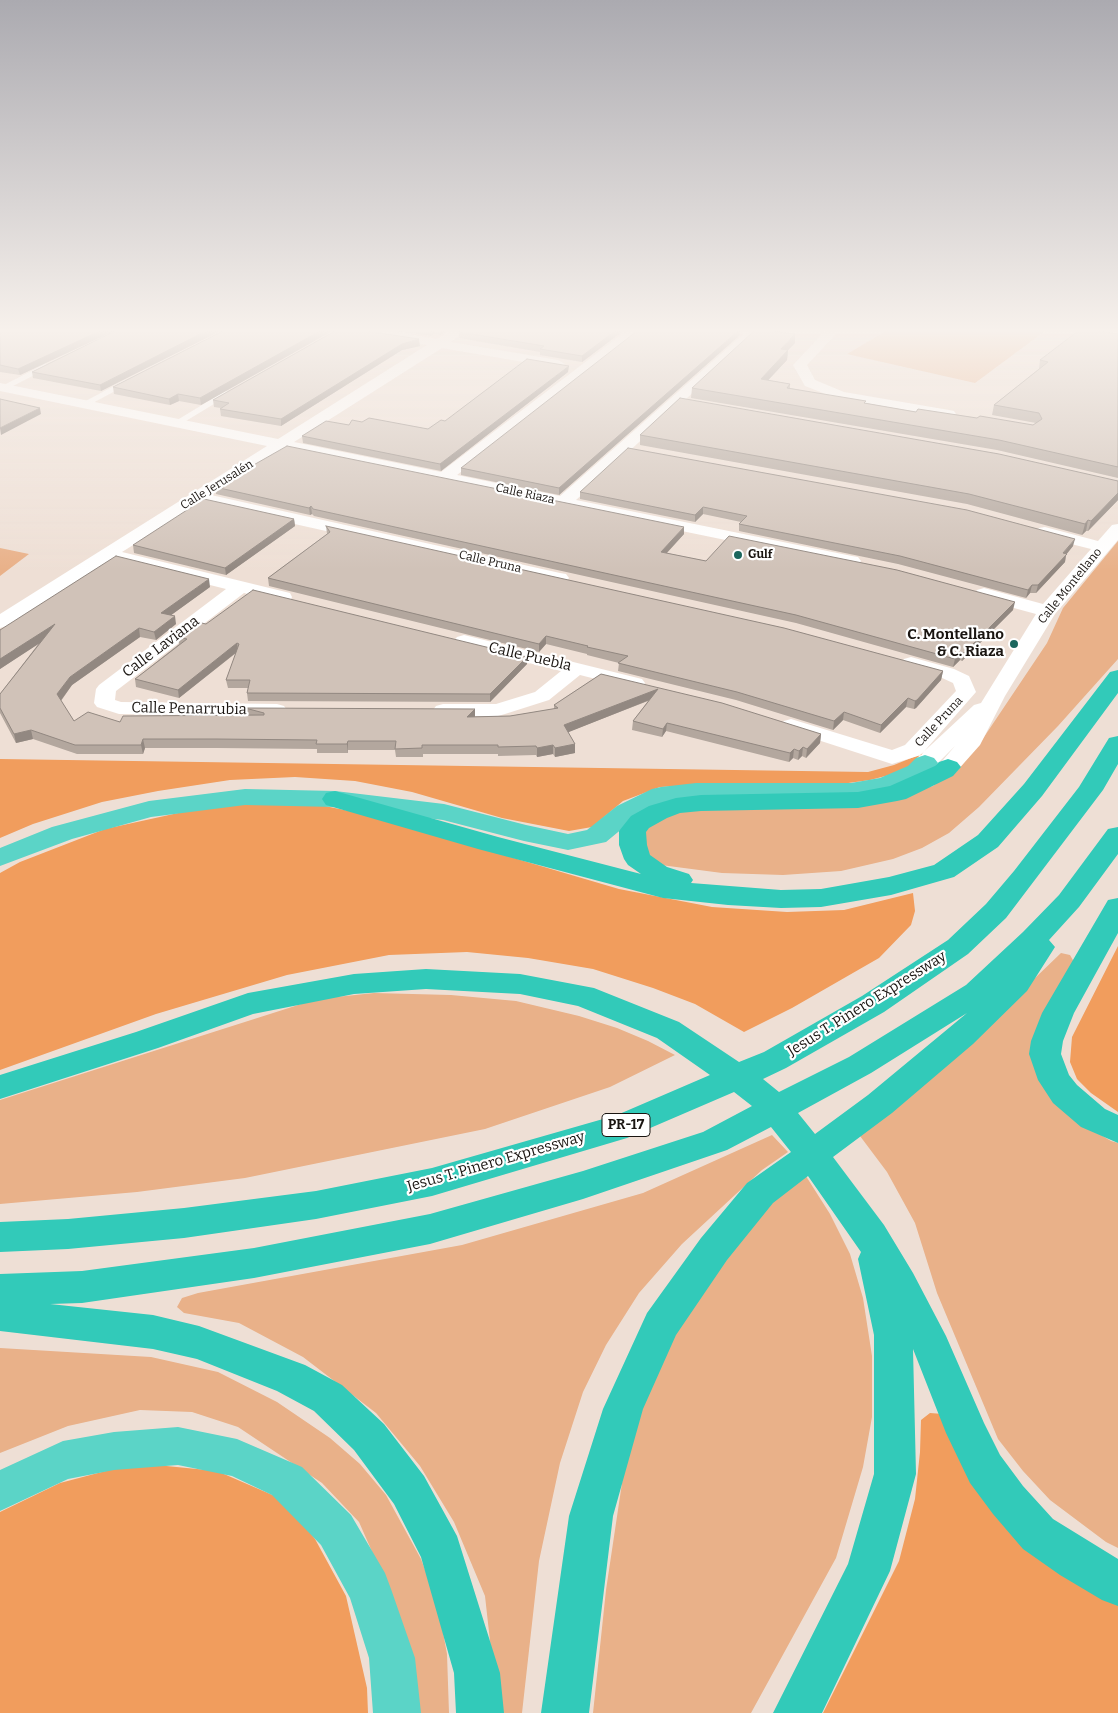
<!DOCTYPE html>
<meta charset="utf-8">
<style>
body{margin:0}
canvas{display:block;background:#eedfd5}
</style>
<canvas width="1118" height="1713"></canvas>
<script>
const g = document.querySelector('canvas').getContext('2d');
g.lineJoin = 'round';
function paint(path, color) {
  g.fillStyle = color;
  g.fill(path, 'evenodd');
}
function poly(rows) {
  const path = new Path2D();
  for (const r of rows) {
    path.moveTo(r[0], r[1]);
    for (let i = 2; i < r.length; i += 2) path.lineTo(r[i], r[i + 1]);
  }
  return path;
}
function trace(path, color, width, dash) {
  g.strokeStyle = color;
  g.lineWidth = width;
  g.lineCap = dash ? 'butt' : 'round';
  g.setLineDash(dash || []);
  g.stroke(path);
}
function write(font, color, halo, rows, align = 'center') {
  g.font = font + ' Bitter,serif';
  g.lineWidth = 4.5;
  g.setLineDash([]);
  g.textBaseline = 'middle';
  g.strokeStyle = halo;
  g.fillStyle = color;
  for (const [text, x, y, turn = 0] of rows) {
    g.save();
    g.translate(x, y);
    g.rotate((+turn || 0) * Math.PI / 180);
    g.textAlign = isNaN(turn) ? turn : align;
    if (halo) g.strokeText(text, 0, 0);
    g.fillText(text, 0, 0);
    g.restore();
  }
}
paint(poly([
 [886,331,1045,331,975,383,847,354],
 [1118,541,1118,659,1058,726,979,807,949,833,922,848,893,859,841,871,783,875,722,873,661,865,646,853,640,839,649,823,667,815,697,808,896,797,933,786,960,767,980,743,1047,643,1063,608],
 [0,548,29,554,0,576],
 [1061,953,1070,955,1074,962,1038,1032,1077,1121,1111,1141,1118,1143,1118,1548,1106,1542,1050,1500,1023,1471,998,1439,937,1293,915,1223,887,1172,860,1136,954,1056],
 [374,993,451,995,516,1001,579,1016,617,1028,648,1041,675,1055,610,1087,485,1129,245,1178,137,1192,0,1204,0,1100,317,999],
 [772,1135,788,1152,762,1170,682,1244,639,1293,606,1345,583,1392,560,1463,539,1561,522,1713,498,1713,485,1596,454,1522,420,1466,376,1413,303,1357,239,1323,184,1313,177,1307,182,1298,198,1293,462,1245,643,1193],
 [804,1173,830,1214,850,1254,863,1298,872,1356,872,1417,863,1467,836,1558,751,1713,593,1713,606,1590,625,1463,648,1385,675,1327,765,1206],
 [0,1348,151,1357,218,1372,277,1402,330,1438,360,1464,386,1495,421,1559,438,1605,447,1654,449,1713,413,1713,388,1588,359,1522,322,1483,238,1427,192,1412,140,1410,68,1426,0,1453]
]), '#e9b189');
paint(poly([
 [926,752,914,763,901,772,870,780,841,784,713,784,660,787,623,801,592,827,569,831,502,818,412,792,355,781,295,777,230,780,158,791,102,802,33,824,0,838,0,759,868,772,894,765],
 [310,803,364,814,619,889,712,907,787,912,844,910,913,893,915,911,911,925,879,958,792,1008,744,1032,695,1004,653,988,593,969,528,958,467,952,389,955,287,975,156,1014,0,1070,0,873,20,862,105,829,201,808,248,804],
 [1118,946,1118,1112,1091,1093,1077,1079,1070,1062,1072,1037],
 [930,1413,943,1414,1118,1594,1118,1713,823,1713,899,1561,915,1499,920,1452,921,1420],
 [136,1463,217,1471,284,1500,315,1539,346,1596,367,1688,368,1713,0,1713,0,1512,60,1483]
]), '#f19d5d');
paint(poly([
 [45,364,52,366,7,389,0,387,45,364],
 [125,380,132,382,89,405,82,403,125,380],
 [225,391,232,393,181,424,174,422,225,391]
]), '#fff');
paint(poly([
 [360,331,388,331,437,339,451,331,465,331,451,342,558,360,565,364,558,368,442,348,294,442,441,472,626,331,640,331,457,475,560,496,747,331,760,331,576,500,852,556,858,557,861,561,858,565,852,566,283,449,211,495,560,573,566,574,569,578,566,582,560,583,200,503,122,552,290,593,292,597,290,601,283,603,244,593,116,691,115,700,121,702,277,704,284,706,287,710,284,714,277,716,119,714,97,707,94,703,96,689,99,685,226,589,110,560,7,626,0,628,0,614,267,446,0,391,0,383,278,439,427,345,367,335,360,331],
 [825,331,839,331,807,365,815,380,844,392,949,410,954,411,956,414,954,417,949,418,841,400,805,386,793,365,825,331],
 [1118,524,1118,540,1055,614,1005,696,980,745,956,772,948,774,940,772,937,767,955,746,933,768,925,770,917,768,914,763,917,758,974,705,981,703,1036,614,977,598,975,594,977,590,984,588,1043,604,1091,549,1039,536,1036,532,1039,528,1045,527,1098,541,1112,525,1118,524],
 [464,635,642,679,645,683,642,687,635,689,580,675,549,700,505,714,498,716,443,716,436,714,433,710,436,706,443,704,496,704,535,692,561,671,457,645,454,641,457,637,464,635],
 [911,657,954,669,969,676,976,692,921,755,892,764,784,729,780,725,784,721,791,719,892,750,905,745,956,691,953,683,940,677,904,667,901,663,904,659,911,657]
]), '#fff');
paint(poly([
 [925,755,934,758,938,763,934,768,926,776,896,789,851,799,696,799,667,802,635,818,606,842,568,850,524,841,443,820,335,807,245,805,151,817,72,839,0,866,0,848,52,827,149,801,245,789,335,791,444,804,526,825,568,834,587,830,617,806,652,789,661,787,696,783,851,783,880,778,908,766,916,758,925,755],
 [178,1427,237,1439,302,1467,351,1515,385,1573,391,1589,415,1658,421,1713,373,1713,369,1658,350,1598,321,1545,272,1495,232,1476,178,1465,114,1470,68,1479,0,1511,0,1470,63,1441,114,1432,178,1427]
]), '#5bd4c7');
paint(poly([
 [1118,670,1118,693,1042,796,998,847,954,877,891,895,821,907,781,908,728,905,663,898,478,849,326,805,322,799,326,793,335,791,498,837,641,874,628,865,624,859,619,845,619,831,631,816,649,806,676,798,701,795,858,792,890,786,935,766,939,762,948,759,957,762,961,767,953,776,906,799,897,801,858,808,701,811,680,813,667,818,649,828,646,832,647,845,650,855,667,867,689,874,693,880,691,883,781,890,821,889,889,877,934,865,978,835,1024,784,1110,672,1118,670],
 [1118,736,1118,764,1103,790,1006,918,968,954,884,1012,786,1068,763,1079,779,1092,849,1057,966,985,1023,932,1059,895,1108,829,1118,827,1118,854,1079,907,1049,940,1055,947,1027,991,973,1044,892,1113,833,1157,884,1225,913,1273,946,1336,984,1423,1000,1455,1023,1486,1053,1519,1118,1559,1118,1606,1102,1600,1060,1575,1023,1549,993,1514,970,1483,946,1433,913,1349,916,1474,890,1571,822,1713,773,1713,848,1564,874,1474,874,1335,858,1259,861,1252,808,1176,773,1203,727,1260,676,1335,643,1409,613,1516,589,1713,541,1713,569,1516,603,1409,647,1313,701,1238,747,1183,791,1152,771,1127,727,1150,583,1199,430,1244,254,1278,82,1303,50,1304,153,1315,199,1326,305,1365,342,1385,384,1424,424,1476,457,1536,500,1673,504,1713,456,1713,454,1673,421,1557,394,1504,354,1450,314,1411,277,1391,197,1359,153,1349,0,1331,0,1274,82,1271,254,1248,430,1214,583,1171,703,1132,752,1106,734,1092,627,1138,432,1196,316,1219,184,1238,68,1249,0,1252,0,1222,68,1219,184,1208,316,1191,432,1168,617,1115,710,1075,657,1038,578,1006,520,994,426,989,354,994,253,1014,158,1048,0,1099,0,1075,136,1032,248,993,354,974,426,969,520,974,594,988,679,1022,739,1062,764,1052,862,996,948,940,986,904,1014,871,1079,787,1109,738,1118,736],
 [967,1013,868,1095,815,1134,798,1113,871,1073,967,1013],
 [1118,898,1118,933,1074,1013,1063,1041,1061,1054,1069,1075,1077,1085,1105,1109,1118,1115,1118,1143,1081,1127,1053,1103,1038,1080,1029,1054,1031,1041,1042,1013,1108,900,1118,898]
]), '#32cab9');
paint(poly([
 [0,331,114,331,20,375,0,372],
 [115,331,220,331,101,391,33,378,32,372],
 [223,331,332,331,201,405,179,401,170,405,114,394,113,387],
 [335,331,420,346,402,350,281,426,221,416,220,409,221,408,214,407,213,400],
 [396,331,448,331,440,335,434,334,431,336],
 [460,331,623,331,582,362,540,355,540,352,459,338,459,332],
 [1118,334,1118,478,997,450,691,398,692,388,795,343,788,350,787,360,768,380,790,384,790,388,865,403,916,412,1033,425,1036,423,992,415,994,405,1039,369,1040,360],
 [740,335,559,495,461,475,461,468],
 [568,372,441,471,303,443,302,436,362,422,428,429,445,421],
 [640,435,1118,481,1118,500,1088,531,1086,531,1082,535,967,504,640,445],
 [215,487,684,534,667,553,706,561,1013,610,962,661,960,660,953,667,796,623,314,516,312,514,310,515,216,494],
 [580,492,1073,546,1066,554,1065,562,1036,593,1030,593,1026,598,898,564,739,531,739,524,741,522,703,514,695,522,580,499],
 [294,519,295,526,226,575,134,553,133,545],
 [326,526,943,671,941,680,916,708,914,709,906,707,880,733,843,720,833,730,736,700,618,671,619,663,587,655,587,654,546,644,539,652,269,586,268,578,327,534],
 [210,587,171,615,176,624,156,640,140,637,72,685,61,701,74,721,120,722,246,715,245,708,475,717,510,716,554,709,554,705,601,674,821,734,820,743,806,758,802,756,798,760,793,758,789,762,666,731,662,737,632,730,633,721,648,701,568,732,575,744,575,753,555,757,553,754,537,757,536,755,498,756,498,754,423,754,423,757,396,757,395,750,348,750,348,753,317,753,317,749,217,748,145,748,143,754,77,754,33,739,16,743,0,713,0,694,39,643,0,669,0,630],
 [206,624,527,657,527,664,490,702,248,701,247,693,248,688,228,688,226,680,236,653,179,698,136,687,135,679,179,644,178,637]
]), '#b3a79e');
paint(poly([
 [100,331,114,331,20,375,18,369],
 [206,331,220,331,101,391,100,385],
 [320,331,332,331,201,405,200,398],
 [431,331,434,331,434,334,431,336],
 [440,331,448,331,440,335],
 [615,331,623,331,582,362,582,356],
 [738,331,740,331,740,335,559,495,559,488],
 [795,334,795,343,780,358,781,349],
 [419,339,420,346,402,350,281,426,281,419,402,344],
 [788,350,787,360,760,389,761,379],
 [569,366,568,372,441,471,440,464],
 [178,394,179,401,170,405,169,399],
 [40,408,41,414,1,435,0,428],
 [1118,493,1118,500,1088,531,1091,521],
 [311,506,312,514,310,515,309,508],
 [703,507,703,514,695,522,695,515],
 [294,519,295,526,226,575,225,568],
 [1088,520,1086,531,1082,535,1085,524],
 [684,527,684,534,661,559,661,552],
 [1075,539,1073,546,1066,555,1065,562,1036,593,1038,585],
 [209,579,210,587,163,621,161,613],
 [1032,585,1030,593,1026,598,1028,590],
 [1015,602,1013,610,962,661,964,653],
 [175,616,176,624,156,640,154,632],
 [55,624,57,632,0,669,0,659],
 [139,628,140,637,72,685,59,703,57,694,70,677],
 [546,636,546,644,539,652,539,644],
 [237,643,238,651,179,698,178,690],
 [961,652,960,660,953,667,955,659],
 [527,657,527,664,490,702,490,694],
 [943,671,941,680,916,708,914,709,915,701],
 [658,689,657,697,564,734,564,725],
 [908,698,906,707,880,733,881,725],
 [475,709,475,718,467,717],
 [844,712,843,720,833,730,834,721],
 [667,723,666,731,662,737,663,729],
 [31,730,33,739,16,743,14,734],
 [821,734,820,743,806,758,807,749],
 [143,739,145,748,143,754,141,745],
 [348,741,348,753,347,744],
 [575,744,575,753,555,757,555,748],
 [553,745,553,754,537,757,537,748],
 [803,747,802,756,798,760,799,751],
 [794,749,793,758,789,762,790,753]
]), '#928881');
const building = poly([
 [0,331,100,331,18,369,0,365,0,331],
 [115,331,206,331,100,385,32,372,115,331],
 [223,331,320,331,200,398,178,394,169,399,113,387,223,331],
 [335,331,366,331,419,339,402,344,281,419,220,409,229,403,213,400,335,331],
 [460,331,615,331,582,356,540,349,544,346,459,332,460,331],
 [637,331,738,331,559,488,461,468,637,331],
 [754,331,772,331,795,334,781,349,788,350,761,379,790,384,787,388,866,401,864,403,916,412,918,409,977,418,980,416,1033,425,1042,419,1039,413,994,405,1048,362,1040,360,1078,331,1099,331,1118,334,1118,467,999,440,692,388,754,331],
 [527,359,569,366,440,464,302,436,326,421,349,425,352,420,362,422,369,418,428,429,441,420,445,421,527,359],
 [680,398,999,454,1118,481,1118,493,1091,521,1088,520,1085,524,969,494,640,435,680,398],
 [0,399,40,408,0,428,0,399],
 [287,446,684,527,661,552,706,561,729,536,897,570,1015,602,964,653,961,652,955,659,796,615,313,509,311,506,309,508,215,487,287,446],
 [628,448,967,510,1075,539,1063,553,1067,554,1038,585,1032,585,1028,590,900,556,739,524,747,516,703,507,695,515,580,492,628,448],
 [204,499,294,519,225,568,133,545,204,499],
 [326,526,784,628,943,671,917,700,915,701,908,698,881,725,844,712,834,721,737,692,618,663,628,656,587,647,588,646,546,636,539,644,268,578,330,532,326,526],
 [116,556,209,579,161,613,175,616,154,632,139,628,70,677,57,694,74,721,88,712,120,722,123,716,264,715,264,713,245,708,475,709,467,717,510,716,558,708,554,705,601,674,722,703,821,734,807,749,803,747,799,751,794,749,790,753,667,723,663,729,633,721,658,689,564,725,575,744,555,748,553,745,537,748,536,746,498,747,498,745,422,745,422,748,395,749,396,741,348,741,347,744,316,744,317,740,216,739,143,739,141,745,75,745,31,730,14,734,0,708,0,694,55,624,0,659,0,630,116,556],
 [253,590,527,657,490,694,247,693,250,680,226,680,239,644,237,643,178,690,135,679,187,639,178,637,197,622,206,624,253,590]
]);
paint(building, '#d0c2b8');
trace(building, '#928881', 1);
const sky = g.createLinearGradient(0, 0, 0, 570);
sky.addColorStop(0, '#abaab0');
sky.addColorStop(0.58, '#f7f1ec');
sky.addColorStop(1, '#f7f1ec00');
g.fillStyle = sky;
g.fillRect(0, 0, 1118, 570);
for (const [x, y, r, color] of [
 [738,555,5,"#1b665d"],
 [1014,644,5,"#1b665d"]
]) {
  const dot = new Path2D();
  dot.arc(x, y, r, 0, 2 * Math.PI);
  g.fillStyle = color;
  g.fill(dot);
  trace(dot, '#fff', 2);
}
write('12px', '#1a1511', '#fff', [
 ["Calle Jerusalén",217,485,-32],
 ["Calle Riaza",525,494,12],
 ["Calle Pruna",490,562,13],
 ["Calle Montellano",1070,586,-51],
 ["Calle Pruna",939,722,-47]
]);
write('bold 12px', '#1a1511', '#fff', [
 ["Gulf",748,555]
], 'left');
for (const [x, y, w] of [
 [626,1125,48]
]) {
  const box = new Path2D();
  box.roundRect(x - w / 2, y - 11.5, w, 23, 4);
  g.fillStyle = '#fff';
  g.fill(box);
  trace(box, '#1a1511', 1);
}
write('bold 14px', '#1a1511', null, [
 ["PR-17",626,1125]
]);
write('bold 15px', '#1a1511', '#fff', [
 ["C. Montellano",1004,635],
 ["& C. Riaza",1004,652]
], 'right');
write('15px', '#1a1511', '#fff', [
 ["Calle Laviana",161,647,-37],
 ["Calle Puebla",530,657,13],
 ["Calle Penarrubia",189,709,1],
 ["Jesus T. Pinero Expressway",867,1004,-32],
 ["Jesus T. Pinero Expressway",496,1162,-16]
]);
</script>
